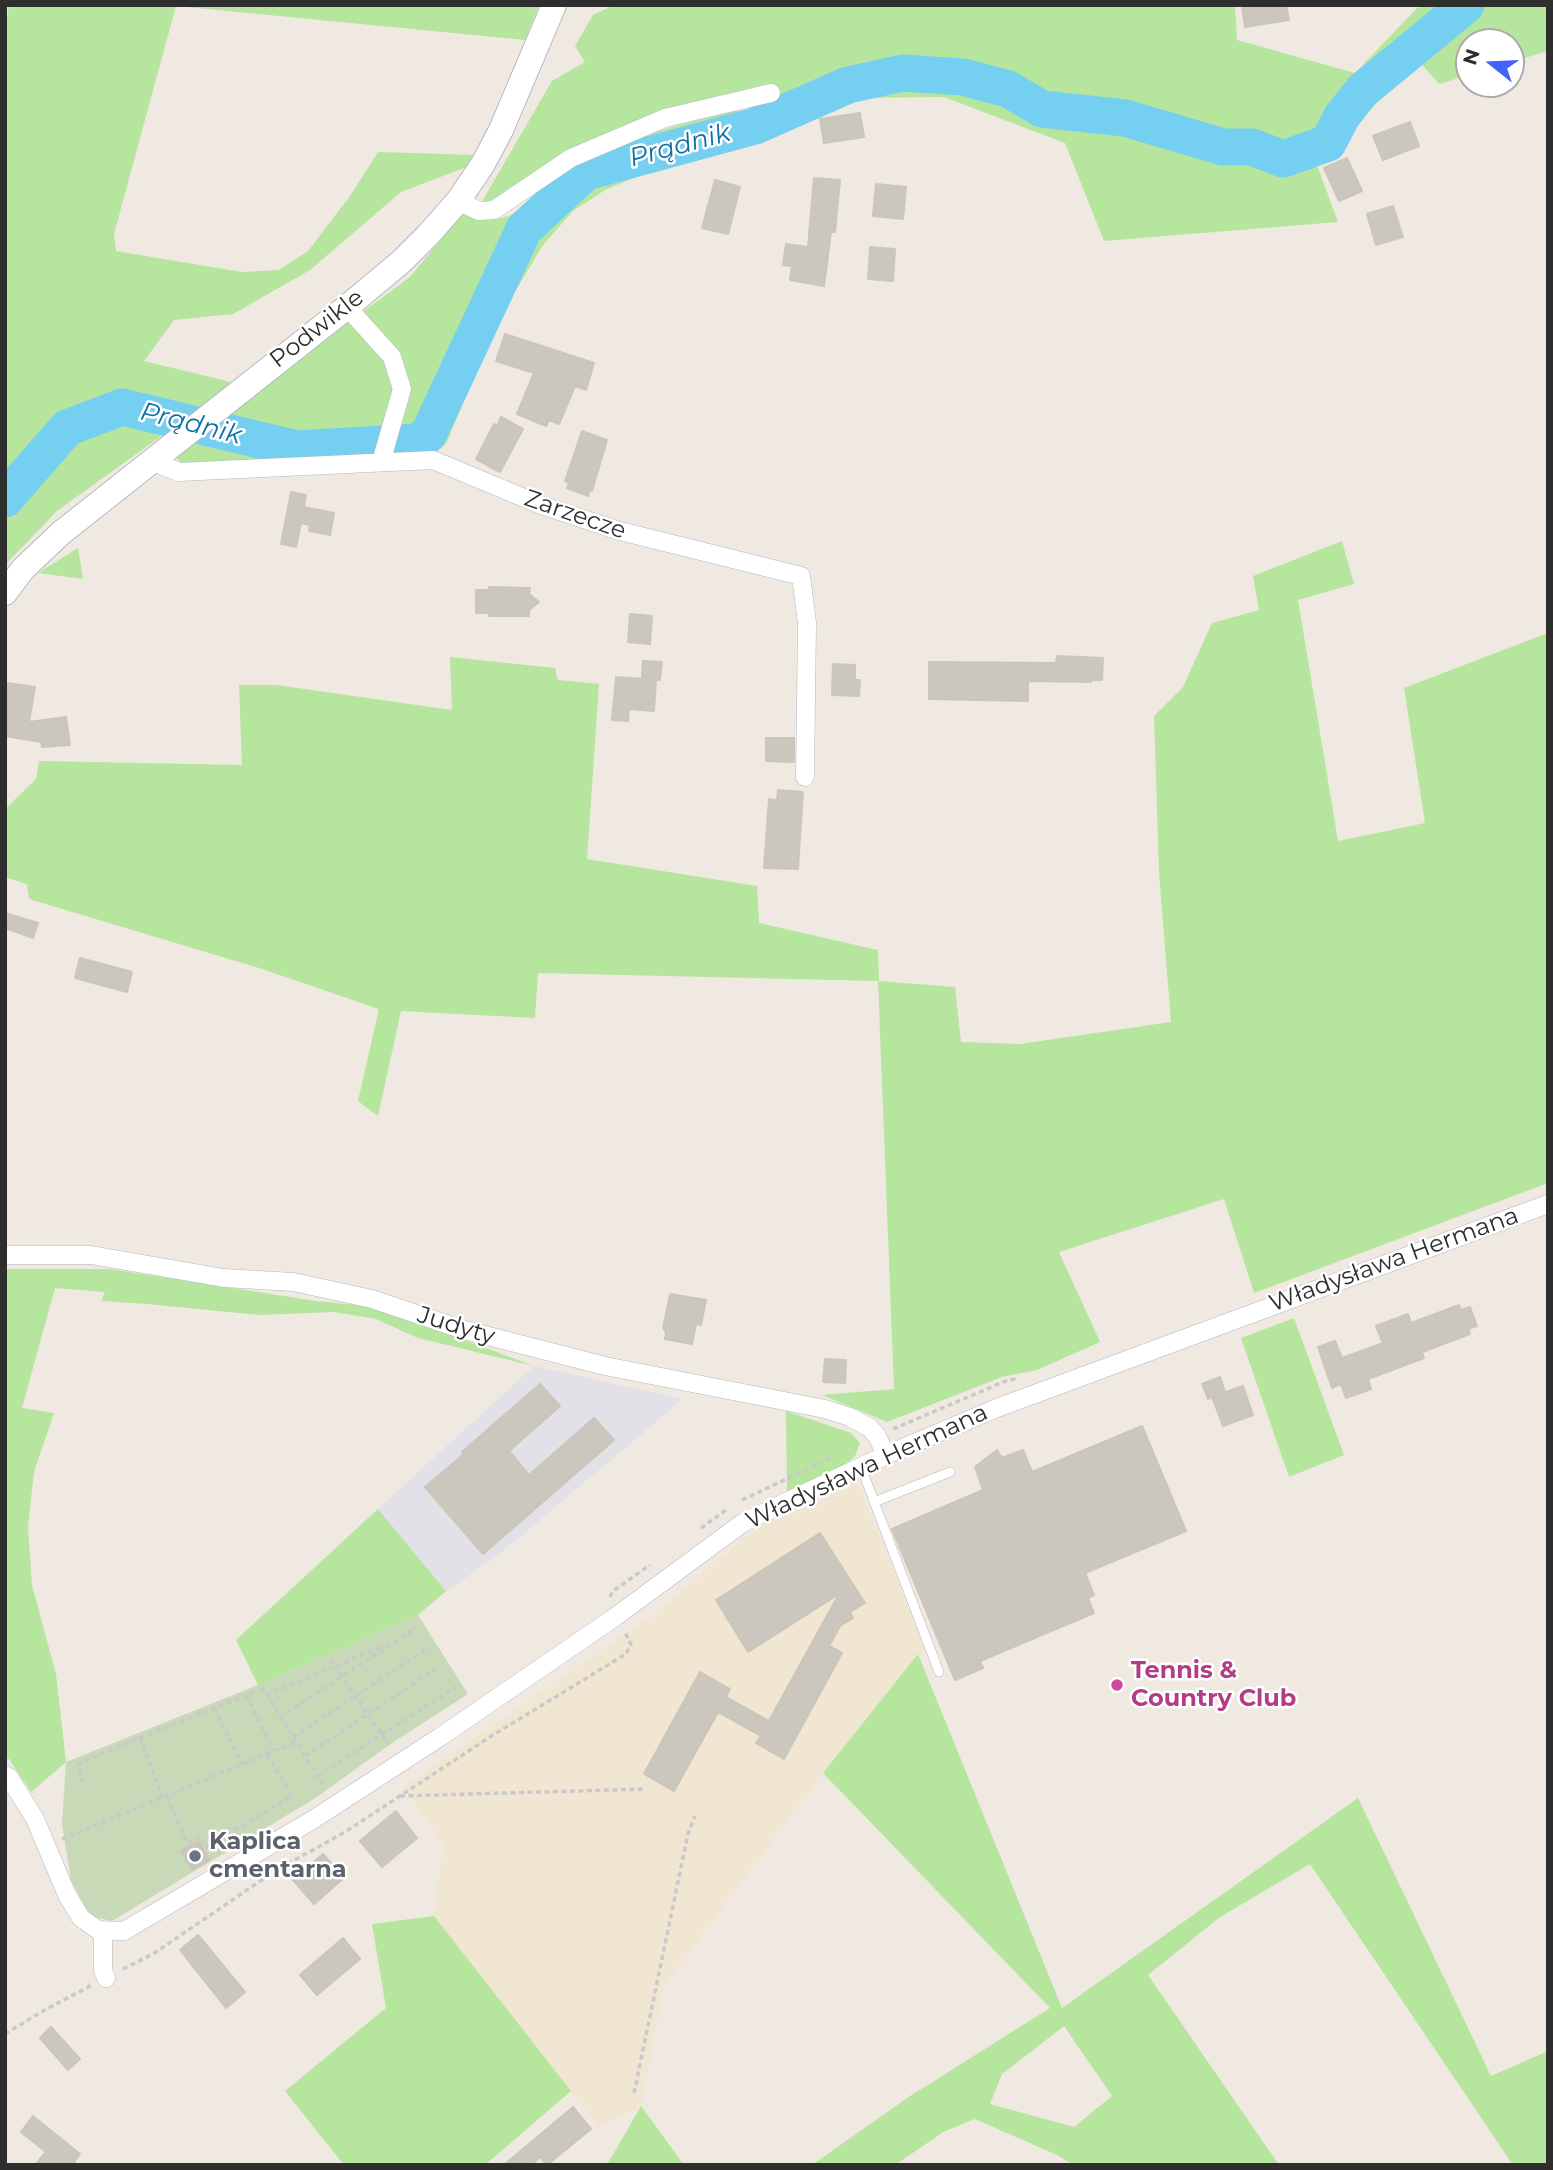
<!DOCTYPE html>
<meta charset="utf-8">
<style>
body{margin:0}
#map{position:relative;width:1553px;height:2170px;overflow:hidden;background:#efe9e1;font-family:Montserrat,sans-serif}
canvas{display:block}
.frame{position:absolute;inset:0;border:7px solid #2e2e2e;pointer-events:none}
.north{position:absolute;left:1455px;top:28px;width:70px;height:70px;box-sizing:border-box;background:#fff;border:2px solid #ababab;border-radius:50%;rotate:288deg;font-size:19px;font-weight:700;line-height:28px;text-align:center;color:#2e2e2e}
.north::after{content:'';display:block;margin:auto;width:24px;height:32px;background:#4264fb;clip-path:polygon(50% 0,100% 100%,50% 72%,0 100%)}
</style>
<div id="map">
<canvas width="1553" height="2170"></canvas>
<div class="frame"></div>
<div class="north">N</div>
</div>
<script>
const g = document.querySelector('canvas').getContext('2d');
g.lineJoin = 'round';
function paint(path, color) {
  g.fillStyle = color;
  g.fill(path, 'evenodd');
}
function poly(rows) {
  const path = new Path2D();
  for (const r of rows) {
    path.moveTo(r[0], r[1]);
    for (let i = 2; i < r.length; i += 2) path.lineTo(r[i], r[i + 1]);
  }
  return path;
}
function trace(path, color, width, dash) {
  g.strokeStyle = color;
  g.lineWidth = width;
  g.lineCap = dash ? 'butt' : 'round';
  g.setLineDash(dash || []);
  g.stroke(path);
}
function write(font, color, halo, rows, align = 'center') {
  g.font = font + ' Montserrat,sans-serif';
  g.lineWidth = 5;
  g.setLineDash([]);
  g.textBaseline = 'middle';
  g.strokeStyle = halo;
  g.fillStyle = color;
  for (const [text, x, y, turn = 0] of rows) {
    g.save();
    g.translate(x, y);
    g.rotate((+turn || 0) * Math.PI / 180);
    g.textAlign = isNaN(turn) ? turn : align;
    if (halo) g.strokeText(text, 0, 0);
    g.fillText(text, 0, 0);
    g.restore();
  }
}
paint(poly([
 [534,1366,683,1399,496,1557,446,1591,378,1509]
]), '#e3e1e8');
paint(poly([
 [859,1484,925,1650,918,1654,823,1773,664,1987,641,2106,599,2128,434,1916,443,1844,403,1787,656,1613,752,1531]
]), '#f0e6d1');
paint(poly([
 [9,5,539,5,525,40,176,6,114,234,116,251,242,272,279,270,308,251,350,196,378,152,475,155,469,166,401,192,310,270,233,314,174,320,144,361,235,383,57,511,5,565,5,34],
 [614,5,1235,5,1237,40,1355,73,1420,5,1548,5,1548,51,1511,62,1511,42,1469,42,1469,75,1439,84,1418,60,1379,86,1336,150,1317,165,1338,222,1104,241,1065,143,944,97,853,98,783,122,770,83,674,109,500,201,481,203,552,81,585,62,575,46,593,15],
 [730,109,758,117,764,130,705,148,605,190,573,211,543,245,498,320,446,444,433,454,184,465,175,457,235,406,410,277,463,213,496,219,509,216,585,164,646,135],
 [1342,541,1354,584,1298,600,1338,841,1425,823,1404,688,1548,633,1548,1183,1254,1293,1224,1199,1059,1252,1100,1342,1037,1370,1002,1377,887,1422,822,1395,894,1389,878,981,538,973,535,1018,401,1011,378,1116,358,1101,379,1009,259,968,29,899,27,884,5,877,5,809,36,779,39,761,242,765,239,685,277,685,452,710,450,657,555,668,558,680,599,684,587,859,757,886,759,923,878,950,879,981,955,987,961,1042,1020,1044,1171,1022,1159,873,1154,716,1183,687,1212,623,1259,610,1253,576],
 [78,548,83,579,38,573],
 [5,1269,110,1269,316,1301,376,1307,534,1366,418,1338,376,1319,334,1312,259,1315,147,1304,101,1301,105,1292,55,1288,22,1408,54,1413,34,1472,28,1527,32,1585,56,1674,66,1762,31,1792,9,1759,5,1758],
 [1294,1318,1344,1455,1289,1477,1241,1338],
 [786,1411,851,1433,860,1443,855,1456,839,1471,787,1492],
 [378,1509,446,1591,418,1615,258,1685,236,1640],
 [918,1654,1062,2008,1358,1798,1491,2076,1548,2051,1548,2165,1513,2165,1310,1864,1220,1917,1148,1975,1279,2165,1073,2165,1057,2155,975,2119,945,2131,895,2165,812,2165,907,2098,1050,2008,823,1773],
 [1064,2026,1112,2096,1074,2127,990,2104,1002,2074],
 [434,1916,571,2091,485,2165,344,2165,285,2091,386,2008,372,1924],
 [641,2106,684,2165,607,2165]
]), '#b6e59e');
paint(poly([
 [418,1615,468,1694,389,1745,317,1797,112,1921,90,1916,71,1880,62,1824,66,1762,258,1685]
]), '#c8d9b8');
trace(poly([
 [5,499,67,428,122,407,297,449,416,442,428,435,524,229,586,172,755,126,848,85,903,73,963,77,1008,89,1042,109,1125,118,1223,147,1252,147,1283,159,1328,143,1342,116,1363,90,1466,5]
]), '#75cff0', 37);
const building = poly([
 [1242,5,1286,5,1289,20,1245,27,1242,5],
 [860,113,864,137,824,143,820,119,860,113],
 [1410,122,1419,146,1383,160,1373,136,1410,122],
 [1347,158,1362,191,1339,201,1324,168,1347,158],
 [814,178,840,180,835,232,831,232,824,286,790,280,792,266,783,265,786,244,808,247,814,178],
 [715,180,740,187,728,234,702,228,715,180],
 [876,184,906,187,903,219,873,216,876,184],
 [1393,206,1403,237,1376,245,1367,214,1393,206],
 [870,247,895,249,893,281,868,279,870,247],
 [505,334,594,363,586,390,575,386,559,424,549,420,546,426,517,414,534,373,496,361,505,334],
 [501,417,523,429,500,472,476,459,494,424,497,426,501,417],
 [582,431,607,440,592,491,590,490,588,496,567,488,569,483,565,481,582,431],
 [291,492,306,495,304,507,334,513,330,535,309,531,310,525,301,523,296,547,281,544,291,492],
 [489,587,530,588,529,594,539,602,529,610,529,616,489,616,489,613,476,613,476,590,489,590,489,587],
 [630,614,652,616,650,644,628,642,630,614],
 [1057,656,1103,658,1102,680,1091,680,1091,682,1028,681,1028,701,929,699,929,662,1056,663,1057,656],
 [643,661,662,662,660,680,642,678,643,661],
 [833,664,855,665,855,680,860,680,859,696,832,695,833,664],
 [616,677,656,680,654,711,629,709,628,721,612,720,616,677],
 [8,683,35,687,29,722,66,717,70,745,42,747,41,742,5,736,5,697,8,683],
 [766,738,794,738,794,762,766,761,766,738],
 [778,790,803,792,798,869,764,868,769,799,777,800,778,790],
 [5,913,38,923,33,938,5,928,5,913],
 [80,958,132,972,127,992,75,978,80,958],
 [670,1294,706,1300,701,1325,696,1324,692,1344,665,1339,666,1332,663,1328,670,1294],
 [1459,1305,1461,1310,1470,1307,1477,1326,1468,1329,1470,1334,1422,1352,1424,1358,1368,1379,1371,1389,1346,1398,1341,1384,1332,1388,1318,1347,1335,1341,1342,1358,1383,1343,1376,1326,1408,1314,1411,1323,1459,1305],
 [825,1359,846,1360,845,1383,823,1382,825,1359],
 [1220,1377,1225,1392,1208,1399,1202,1384,1220,1377],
 [540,1384,560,1406,509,1451,529,1475,594,1418,614,1440,483,1554,425,1487,464,1454,462,1452,540,1384],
 [1243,1386,1253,1415,1223,1426,1212,1397,1243,1386],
 [1142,1426,1186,1531,1085,1573,1094,1595,1088,1598,1094,1613,980,1661,983,1668,955,1680,892,1529,983,1490,975,1467,997,1450,1002,1458,1023,1450,1032,1472,1142,1426],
 [820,1533,865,1603,850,1612,853,1618,840,1626,829,1646,842,1653,784,1759,756,1743,761,1736,718,1712,674,1791,644,1774,700,1672,730,1689,726,1697,769,1721,839,1594,748,1652,716,1600,820,1533],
 [396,1811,417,1838,382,1867,360,1841,396,1811],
 [198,1841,209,1860,192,1870,181,1851,198,1841],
 [323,1854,344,1878,314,1904,293,1880,323,1854],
 [198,1935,245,1992,226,2008,180,1950,198,1935],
 [343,1938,360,1959,317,1995,300,1975,343,1938],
 [51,2027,80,2059,68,2070,40,2038,51,2027],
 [573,2107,591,2129,547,2165,540,2157,531,2165,504,2165,573,2107],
 [33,2116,80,2154,72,2165,35,2165,46,2152,21,2132,33,2116]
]);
paint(building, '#cbc7bf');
trace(building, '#cbc5ba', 2);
const lane = poly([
 [861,1467,939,1672],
 [874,1502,950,1472]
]);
const street = poly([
 [458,201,479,211,494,210,571,158,665,118,771,93],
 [347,307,392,357,402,389,381,462],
 [151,461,179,472,433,460,541,505,620,531,801,576,807,623,805,777],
 [5,1255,91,1255,224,1278,293,1282,372,1299,461,1329,605,1366,825,1409,850,1417,870,1428,877,1436,886,1455],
 [5,1775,9,1777,35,1819,67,1895,81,1918,98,1930,124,1931,314,1819,440,1737,615,1617,744,1522,886,1455,997,1408,1548,1204],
 [103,1932,103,1970,106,1978]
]);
const secondary = poly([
 [5,593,23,569,61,533,347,307,402,261,428,235,458,201,483,164,501,130,554,5]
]);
trace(lane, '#b4b7c1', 10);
trace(street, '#b4b7c1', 19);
trace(secondary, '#b4b7c1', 26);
trace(poly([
 [893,1429,1008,1380,1016,1379],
 [742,1500,833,1457],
 [701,1528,726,1510],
 [610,1597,613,1591,650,1565],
 [330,1659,389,1745],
 [262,1687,324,1786],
 [246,1695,274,1751],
 [266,1695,384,1646],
 [214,1708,243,1765],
 [280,1717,416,1628],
 [293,1737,430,1647],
 [140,1738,254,1692],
 [305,1756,440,1666],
 [317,1776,456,1687],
 [82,1782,79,1763,140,1738,163,1798],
 [400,1796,646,1789],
 [167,1797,187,1843,199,1837,205,1848,292,1796,267,1754],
 [62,1839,296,1742],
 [123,1969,153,1954,275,1871,345,1832,493,1735,626,1654,631,1645,625,1632],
 [5,2034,41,2012,92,1985],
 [634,2093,688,1834,695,1816]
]), '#c9c9c9', 3.5, [5, 3.5]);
trace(lane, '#fff', 9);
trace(street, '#fff', 18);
trace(secondary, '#fff', 24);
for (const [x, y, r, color] of [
 [1117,1685,7,"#d1479c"],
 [195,1856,7,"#6b7280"]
]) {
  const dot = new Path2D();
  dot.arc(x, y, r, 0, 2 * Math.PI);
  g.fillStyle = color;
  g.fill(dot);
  trace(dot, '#fff', 2.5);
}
write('24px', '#2e2e2e', '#fff', [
 ["Podwikle",317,329,-38],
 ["Zarzecze",575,515,19],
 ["Władysława Hermana",1394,1260,-20],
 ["Judyty",456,1326,17],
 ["Władysława Hermana",867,1467,-25]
]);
write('bold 24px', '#b23c85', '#fff', [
 ["Tennis &",1131,1671],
 ["Country Club",1131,1699]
], 'left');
write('bold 24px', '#5b616d', '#fff', [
 ["Kaplica",209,1842],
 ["cmentarna",209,1870]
], 'left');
write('italic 26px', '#0d6fa3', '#fff', [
 ["Prądnik",680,146,-15],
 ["Prądnik",191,424,14]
]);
</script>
